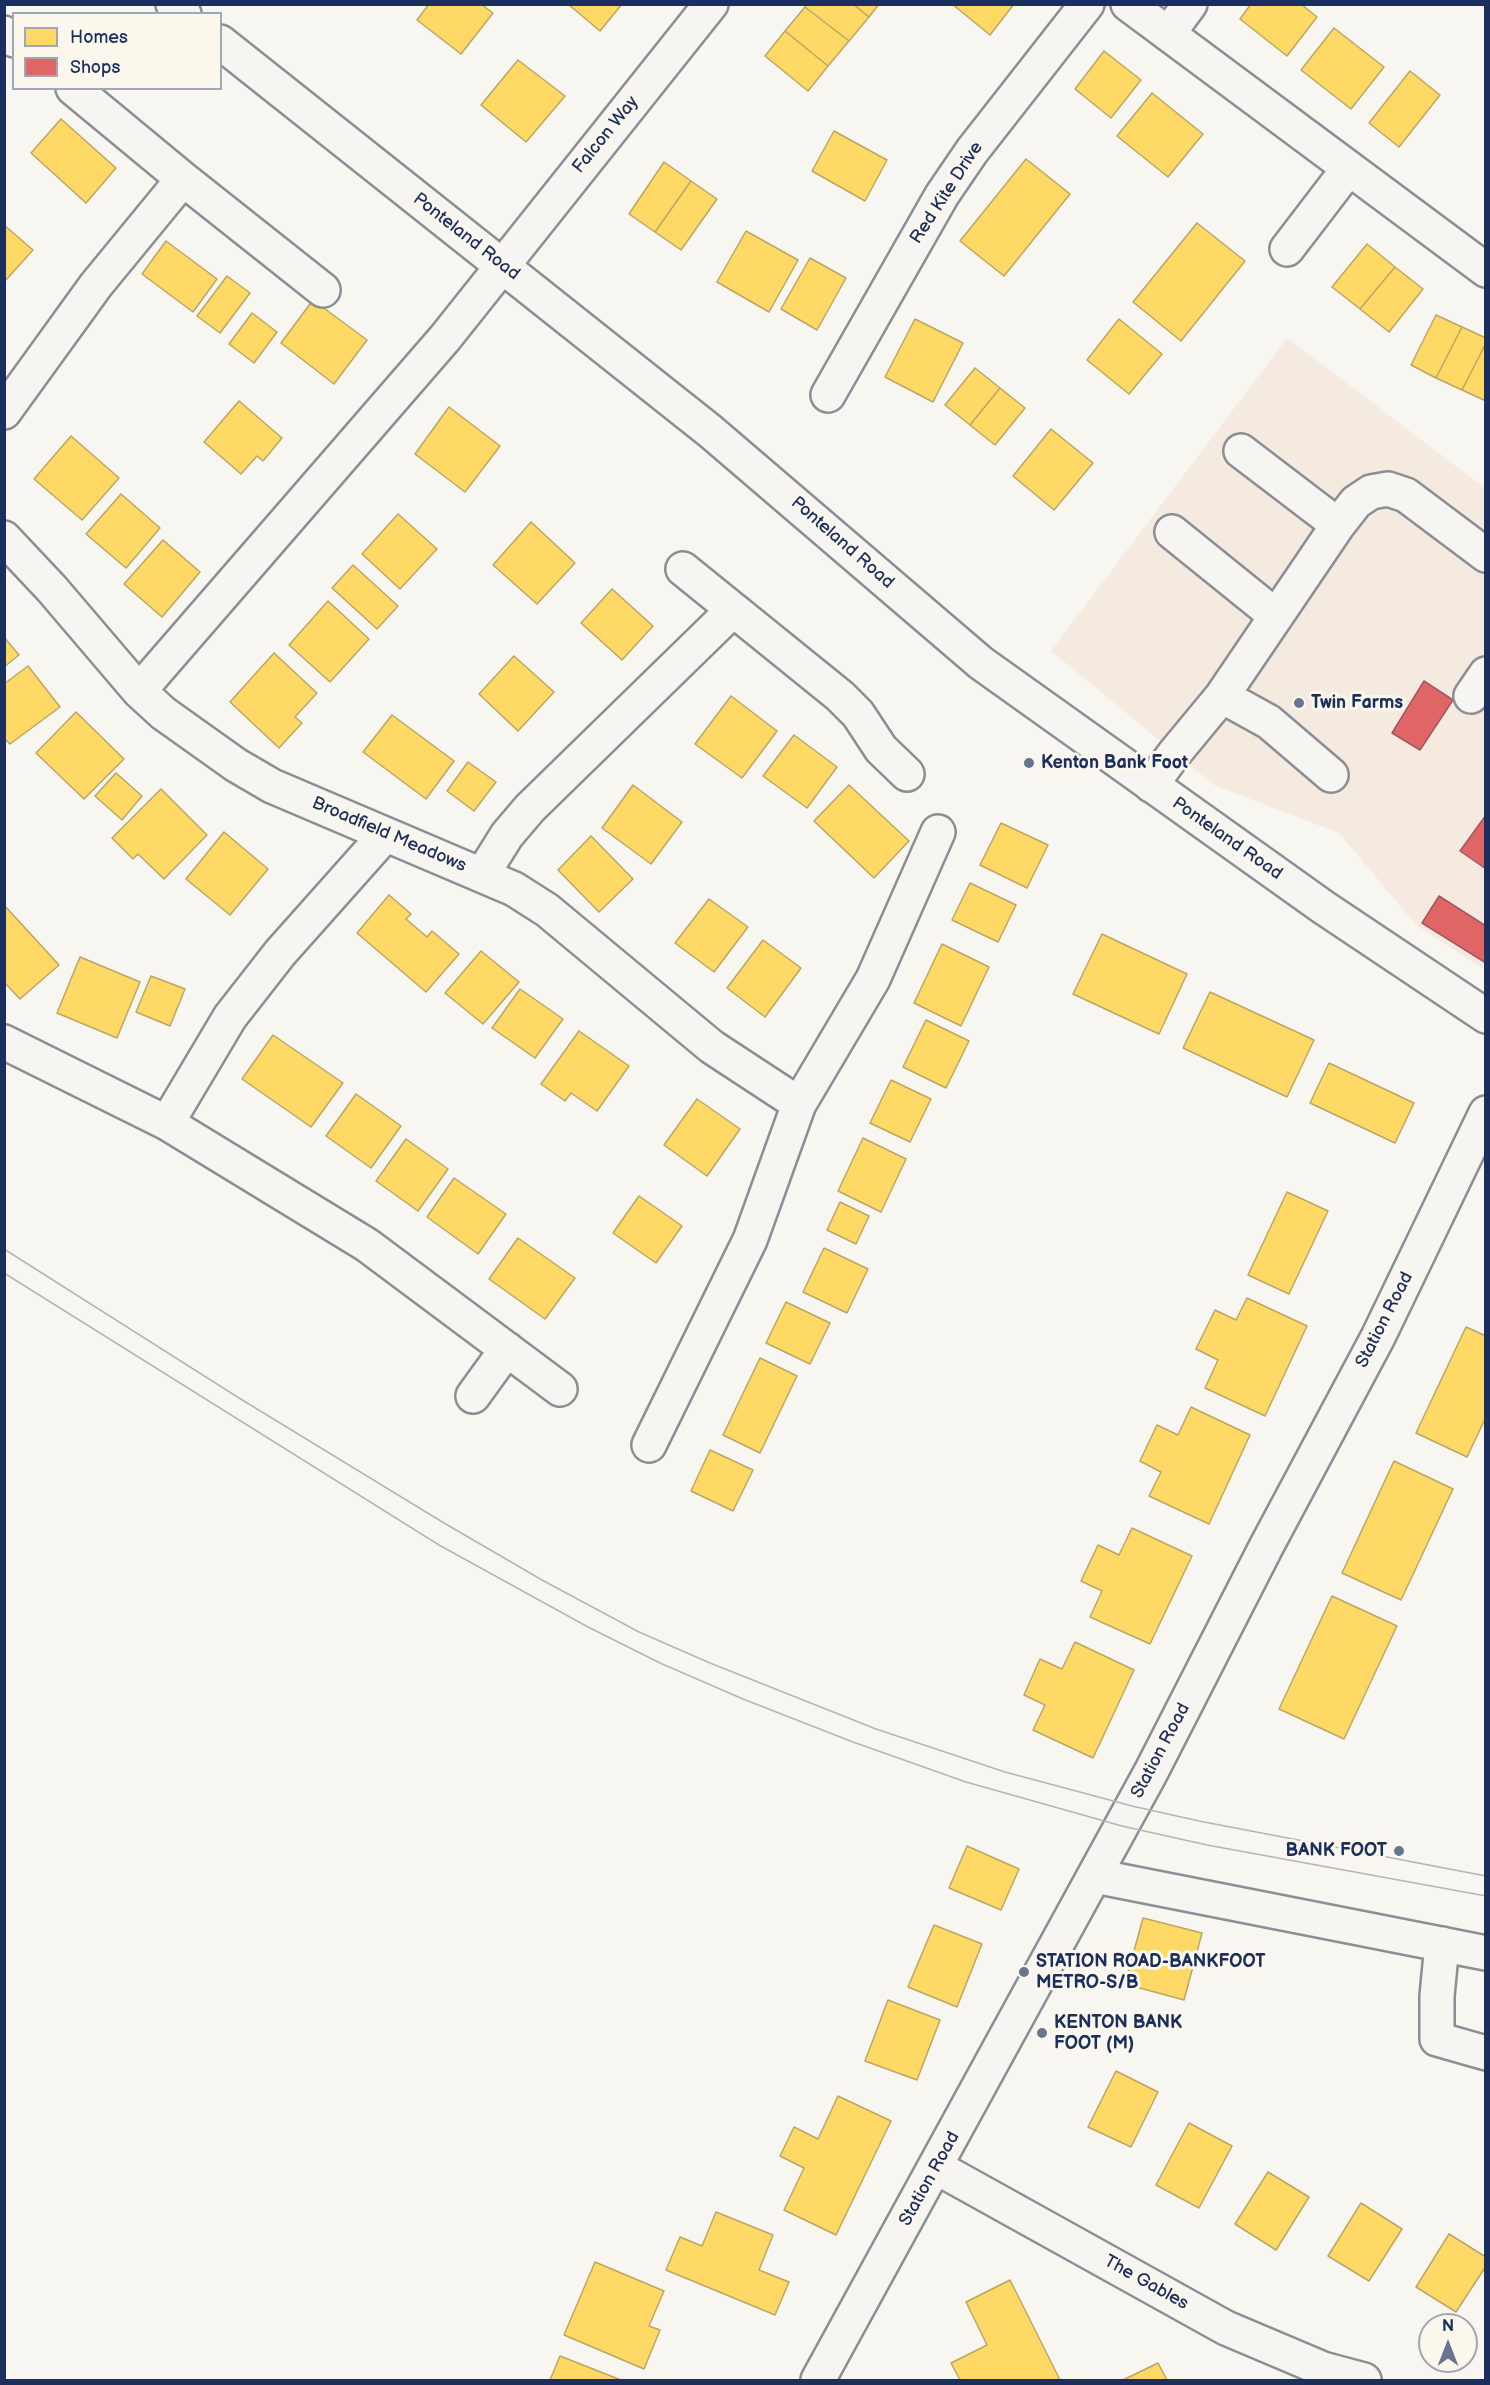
<!DOCTYPE html>
<style>
body{margin:0}
#map{position:relative;width:1490px;height:2385px;overflow:hidden;background:#f8f6f0;font-family:"Balsamiq Sans",sans-serif}
canvas{display:block}
.frame{position:absolute;inset:0;border:6px solid #1b2f5e;pointer-events:none}
.legend{position:absolute;left:12px;top:12px;width:210px;height:78px;box-sizing:border-box;background:#fbf7ec;border:2px solid #a1a7b3;margin:0;padding:8px 10px;list-style:none;font-size:18px;color:#1b2f5e}
.legend li{display:flex;align-items:center;gap:12px;height:30px}
.legend b{width:30px;border:2px solid #a1a7b3}
.north{position:absolute;left:1418px;top:2313px;width:60px;height:60px;box-sizing:border-box;background:#fbf7ec;border:2px solid #a1a7b3;border-radius:50%;rotate:0deg;font-size:16px;font-weight:700;line-height:24px;text-align:center;color:#1b2f5e}
.north::after{content:'';display:block;margin:auto;width:21px;height:27px;background:#687591;clip-path:polygon(50% 0,100% 100%,50% 72%,0 100%)}
</style>
<div id="map">
<canvas width="1490" height="2385"></canvas>
<div class="frame"></div>
<ul class="legend">
<li><b style="height:16px;background:#ffd966"></b>Homes</li>
<li><b style="height:16px;background:#e06666"></b>Shops</li>
</ul>
<div class="north">N</div>
</div>
<script>
const g = document.querySelector('canvas').getContext('2d');
g.lineJoin = 'round';
function paint(path, color) {
  g.fillStyle = color;
  g.fill(path, 'evenodd');
}
function poly(rows) {
  const path = new Path2D();
  for (const r of rows) {
    path.moveTo(r[0], r[1]);
    for (let i = 2; i < r.length; i += 2) path.lineTo(r[i], r[i + 1]);
  }
  return path;
}
function trace(path, color, width, dash) {
  g.strokeStyle = color;
  g.lineWidth = width;
  g.lineCap = dash ? 'butt' : 'round';
  g.setLineDash(dash || []);
  g.stroke(path);
}
function write(font, color, halo, rows, align = 'center') {
  g.font = font + ' "Balsamiq Sans",sans-serif';
  g.lineWidth = 6;
  g.setLineDash([]);
  g.textBaseline = 'middle';
  g.strokeStyle = halo;
  g.fillStyle = color;
  for (const [text, x, y, turn = 0] of rows) {
    g.save();
    g.translate(x, y);
    g.rotate((+turn || 0) * Math.PI / 180);
    g.textAlign = isNaN(turn) ? turn : align;
    if (halo) g.strokeText(text, 0, 0);
    g.fillText(text, 0, 0);
    g.restore();
  }
}
paint(poly([
 [1287,338,1485,488,1485,970,1416,925,1339,833,1214,785,1051,651]
]), '#f5eae0');
const homes = poly([
 [429,4,481,4,493,13,461,54,417,20,429,4],
 [568,4,622,4,600,31,568,4],
 [807,4,853,4,869,17,849,41,805,7,807,4],
 [853,4,879,4,869,17,853,4],
 [952,4,1014,4,990,35,952,4],
 [1251,4,1301,4,1317,17,1287,56,1240,19,1251,4],
 [805,7,849,41,828,66,785,31,805,7],
 [1334,28,1384,67,1351,109,1301,70,1334,28],
 [785,31,828,66,808,91,765,56,785,31],
 [1104,51,1141,80,1111,118,1075,89,1104,51],
 [518,60,565,96,526,142,481,105,518,60],
 [1410,71,1440,95,1399,147,1369,123,1410,71],
 [1152,93,1203,134,1168,177,1117,136,1152,93],
 [61,119,116,168,86,203,31,153,61,119],
 [834,131,887,160,865,201,812,171,834,131],
 [1026,159,1070,194,1004,276,960,241,1026,159],
 [664,162,691,181,655,232,629,214,664,162],
 [691,181,717,199,681,250,655,232,691,181],
 [1197,223,1245,261,1181,341,1133,302,1197,223],
 [4,225,33,250,4,282,4,225],
 [746,231,798,260,769,312,717,282,746,231],
 [166,241,217,279,193,312,142,274,166,241],
 [1367,244,1395,267,1360,309,1332,287,1367,244],
 [810,258,846,278,817,330,781,309,810,258],
 [1395,267,1423,289,1389,332,1360,309,1395,267],
 [227,276,250,293,220,333,197,316,227,276],
 [313,300,367,340,334,384,281,343,313,300],
 [252,313,277,332,254,363,229,344,252,313],
 [1436,315,1462,327,1436,378,1411,365,1436,315],
 [915,319,963,343,933,402,885,377,915,319],
 [1119,319,1162,354,1129,394,1087,360,1119,319],
 [1462,327,1486,338,1486,343,1462,390,1436,378,1462,327],
 [1486,343,1486,401,1462,390,1486,343],
 [975,368,1000,388,970,425,945,405,975,368],
 [1000,388,1025,408,995,445,970,425,1000,388],
 [239,401,282,438,263,461,257,456,241,474,204,442,239,401],
 [449,407,500,446,465,492,415,454,449,407],
 [1051,429,1093,463,1054,510,1013,476,1051,429],
 [71,436,119,478,82,520,34,479,71,436],
 [121,494,160,528,126,568,86,534,121,494],
 [398,514,437,549,400,589,362,554,398,514],
 [531,522,575,563,537,604,493,565,531,522],
 [163,540,200,572,162,617,124,584,163,540],
 [353,565,398,606,377,629,332,588,353,565],
 [612,589,653,626,622,660,581,623,612,589],
 [328,601,369,639,330,682,289,645,328,601],
 [4,637,19,655,4,667,4,637],
 [274,653,317,693,295,717,302,723,279,748,230,702,274,653],
 [514,656,554,692,518,731,479,694,514,656],
 [28,666,60,707,10,744,4,738,4,684,28,666],
 [731,696,777,731,742,778,695,744,731,696],
 [76,712,124,759,84,799,36,753,76,712],
 [392,715,454,761,426,799,363,752,392,715],
 [794,735,837,767,807,808,763,776,794,735],
 [468,762,496,782,474,811,447,791,468,762],
 [116,773,142,796,122,820,95,796,116,773],
 [633,785,682,822,651,864,602,828,633,785],
 [849,785,909,841,874,878,814,821,849,785],
 [161,789,207,835,164,879,138,854,133,859,112,838,161,789],
 [1001,823,1048,845,1027,888,980,865,1001,823],
 [224,832,268,869,230,915,186,879,224,832],
 [591,836,633,879,599,912,558,870,591,836],
 [970,883,1016,905,998,942,952,920,970,883],
 [389,895,411,914,406,919,427,937,432,931,459,954,426,992,357,933,389,895],
 [709,899,748,927,714,972,675,943,709,899],
 [4,905,59,965,20,999,4,982,4,905],
 [1102,934,1187,974,1159,1034,1073,994,1102,934],
 [763,940,801,968,765,1017,727,988,763,940],
 [942,944,989,967,961,1026,914,1003,942,944],
 [481,951,519,982,483,1024,445,993,481,951],
 [80,957,140,982,117,1038,57,1013,80,957],
 [151,976,185,989,170,1026,136,1012,151,976],
 [520,989,563,1019,535,1058,492,1028,520,989],
 [1210,992,1314,1040,1287,1097,1183,1048,1210,992],
 [926,1020,969,1041,946,1088,903,1067,926,1020],
 [579,1031,629,1066,597,1111,571,1093,565,1101,541,1084,579,1031],
 [273,1035,343,1083,311,1127,242,1079,273,1035],
 [1329,1063,1414,1103,1395,1143,1310,1103,1329,1063],
 [891,1080,931,1099,910,1142,870,1123,891,1080],
 [356,1094,401,1126,371,1168,326,1136,356,1094],
 [697,1099,740,1129,707,1176,664,1145,697,1099],
 [863,1138,906,1159,881,1212,838,1191,863,1138],
 [406,1139,448,1169,418,1211,376,1181,406,1139],
 [454,1178,506,1214,478,1254,427,1217,454,1178],
 [1287,1192,1328,1211,1289,1294,1248,1275,1287,1192],
 [639,1196,682,1226,656,1263,613,1233,639,1196],
 [840,1202,869,1216,856,1244,827,1230,840,1202],
 [518,1238,575,1278,545,1319,489,1279,518,1238],
 [824,1248,868,1269,847,1313,803,1292,824,1248],
 [1247,1298,1307,1326,1265,1416,1205,1388,1218,1360,1196,1349,1215,1310,1236,1320,1247,1298],
 [786,1302,830,1323,810,1364,766,1343,786,1302],
 [1466,1327,1486,1336,1486,1417,1467,1457,1416,1433,1466,1327],
 [760,1358,797,1376,760,1453,723,1435,760,1358],
 [1191,1407,1250,1435,1209,1524,1149,1496,1161,1472,1140,1461,1157,1425,1178,1435,1191,1407],
 [710,1450,753,1470,733,1511,691,1491,710,1450],
 [1394,1461,1453,1489,1401,1600,1342,1573,1394,1461],
 [1132,1528,1192,1556,1150,1644,1090,1617,1102,1591,1081,1581,1098,1545,1119,1555,1132,1528],
 [1332,1596,1397,1626,1344,1739,1279,1709,1332,1596],
 [1075,1642,1134,1670,1093,1758,1033,1730,1045,1705,1024,1695,1040,1659,1062,1669,1075,1642],
 [967,1846,1019,1869,1001,1910,949,1888,967,1846],
 [1143,1918,1202,1933,1184,2000,1125,1984,1143,1918],
 [934,1925,982,1944,957,2007,908,1987,934,1925],
 [888,2000,940,2020,917,2080,865,2061,888,2000],
 [1116,2071,1158,2092,1131,2147,1088,2127,1116,2071],
 [838,2096,891,2121,836,2235,784,2210,804,2168,780,2156,794,2127,818,2139,838,2096],
 [1189,2123,1232,2146,1199,2208,1156,2185,1189,2123],
 [1268,2172,1309,2197,1276,2250,1235,2224,1268,2172],
 [1361,2203,1402,2229,1369,2281,1328,2256,1361,2203],
 [716,2212,773,2235,759,2270,789,2282,775,2315,666,2270,680,2237,702,2246,716,2212],
 [1449,2234,1486,2257,1486,2266,1456,2312,1416,2287,1449,2234],
 [595,2262,664,2291,649,2326,660,2330,644,2369,564,2335,595,2262],
 [1010,2280,1060,2380,960,2380,951,2363,987,2345,966,2302,1010,2280],
 [560,2356,621,2380,550,2380,560,2356],
 [1158,2363,1167,2380,1123,2380,1158,2363]
]);
paint(homes, '#ffd966');
trace(homes, '#bba664', 1.5);
const shops = poly([
 [1424,681,1453,700,1420,750,1392,733,1424,681],
 [1486,815,1486,869,1460,851,1486,815],
 [1439,896,1486,926,1486,963,1422,923,1439,896]
]);
paint(shops, '#e06666');
trace(shops, '#a55664', 1.5);
const minor = poly([
 [1128,4,1486,270],
 [4,33,14,40],
 [1168,34,1190,4],
 [73,88,183,179,323,290],
 [1287,249,1349,168],
 [828,395,942,195,972,151,1087,4],
 [4,412,96,285,183,179],
 [1241,451,1338,525],
 [1172,532,1276,616],
 [4,538,52,589,139,691,163,713,236,765,272,786,514,889,547,910,712,1047,799,1104],
 [683,569,840,696,858,714,881,749,907,774],
 [139,691,445,338,711,4],
 [1222,696,1269,722,1331,775],
 [1471,696,1486,674],
 [1151,785,1174,754,1222,696,1338,525,1356,502,1371,492,1388,489,1406,495,1486,555],
 [482,875,507,835,530,808,733,610],
 [4,1042,167,1123,367,1245,560,1389],
 [167,1123,230,1017,280,953,385,835],
 [473,1396,507,1349],
 [649,1445,750,1240,799,1104,873,979,938,832],
 [1095,1876,1486,1953],
 [1442,1944,1437,1996,1437,2039,1486,2053],
 [936,2167,1226,2328,1323,2369,1364,2380],
 [818,2380,1151,1772,1266,1547,1378,1337,1486,1113]
]);
const major = poly([
 [173,4,184,14],
 [220,42,710,431,981,663,1323,907,1486,1016]
]);
trace(minor, '#8b8e94', 38);
trace(major, '#8b8e94', 38);
trace(minor, '#f6f5f1', 33);
trace(major, '#f6f5f1', 33);
trace(poly([
 [4,1249,239,1398,444,1523,542,1580,639,1632,710,1663,876,1729,1005,1772,1132,1806,1199,1821,1486,1876],
 [4,1273,439,1545,588,1627,660,1663,743,1699,853,1742,966,1782,1122,1826,1207,1845,1486,1896]
]), '#b3b5b7', 1.5);
for (const [x, y, r, color] of [
 [1299,703,6,"#687591"],
 [1029,763,6,"#687591"],
 [1399,1851,6,"#687591"],
 [1024,1972,6,"#687591"],
 [1042,2033,6,"#687591"]
]) {
  const dot = new Path2D();
  dot.arc(x, y, r, 0, 2 * Math.PI);
  g.fillStyle = color;
  g.fill(dot);
  trace(dot, '#fbf7ec', 2);
}
write('18px', '#1b2f5e', '#fbf7ec', [
 ["Falcon Way",606,135,-51],
 ["Red Kite Drive",947,193,-57],
 ["Ponteland Road",466,237,38],
 ["Ponteland Road",842,543,41],
 ["Broadfield Meadows",389,835,23],
 ["Ponteland Road",1227,839,35],
 ["Station Road",1385,1320,-63],
 ["Station Road",1161,1751,-62],
 ["Station Road",930,2179,-61],
 ["The Gables",1146,2283,29]
]);
write('bold 18px', '#1b2f5e', '#fbf7ec', [
 ["Twin Farms",1311,703],
 ["Kenton Bank Foot",1041,763],
 ["BANK FOOT",1387,1851,"right"],
 ["STATION ROAD-BANKFOOT",1036,1962],
 ["METRO-S/B",1036,1983],
 ["KENTON BANK",1054,2023],
 ["FOOT (M)",1054,2044]
], 'left');
</script>
